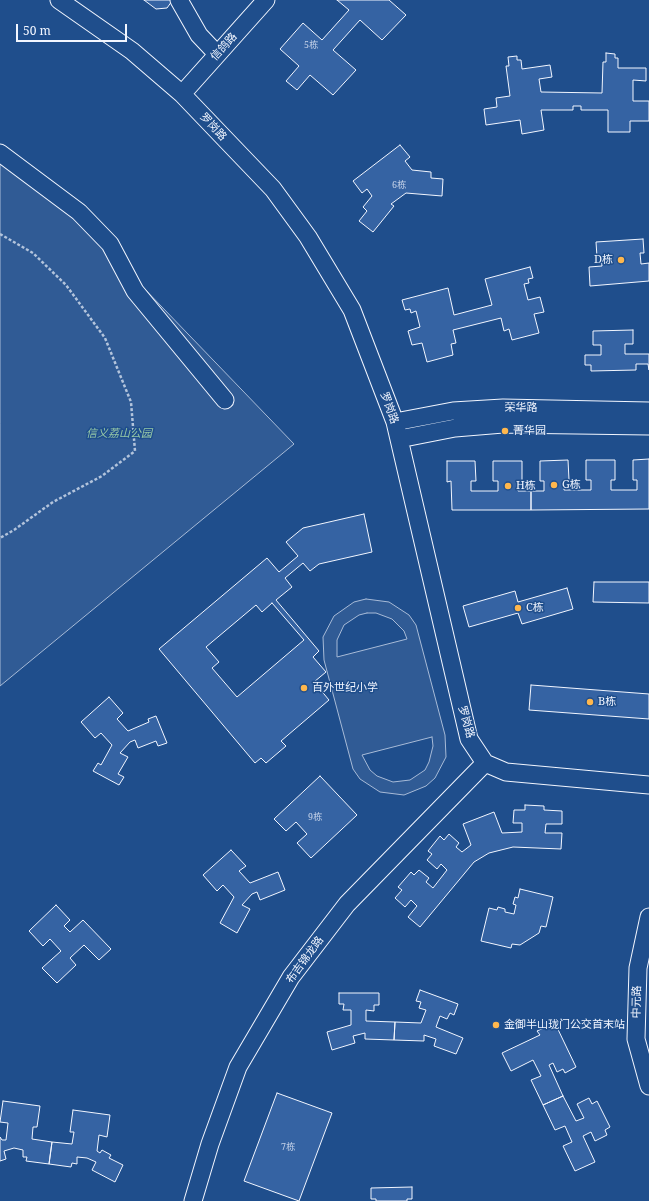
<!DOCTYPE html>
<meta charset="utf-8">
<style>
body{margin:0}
#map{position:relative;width:649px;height:1201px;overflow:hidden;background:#1f4e8c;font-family:"Noto Serif",serif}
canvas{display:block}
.scale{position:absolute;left:16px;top:24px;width:111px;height:18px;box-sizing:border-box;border:2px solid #f2f6ff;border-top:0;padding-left:5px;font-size:12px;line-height:14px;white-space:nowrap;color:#f2f6ff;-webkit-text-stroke:3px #1f4e8c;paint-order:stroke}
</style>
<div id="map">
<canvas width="649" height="1201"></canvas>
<div class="scale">50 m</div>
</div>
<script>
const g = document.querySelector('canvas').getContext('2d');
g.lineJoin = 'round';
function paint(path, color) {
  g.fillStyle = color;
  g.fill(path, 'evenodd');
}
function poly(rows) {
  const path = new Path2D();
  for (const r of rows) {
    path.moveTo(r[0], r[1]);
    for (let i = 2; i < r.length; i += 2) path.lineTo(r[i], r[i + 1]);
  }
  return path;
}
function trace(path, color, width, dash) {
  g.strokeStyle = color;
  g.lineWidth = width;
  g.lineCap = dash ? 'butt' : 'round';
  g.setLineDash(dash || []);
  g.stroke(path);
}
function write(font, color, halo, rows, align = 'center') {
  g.font = font + ' "Noto Serif","Noto Sans SC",serif';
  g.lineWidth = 3;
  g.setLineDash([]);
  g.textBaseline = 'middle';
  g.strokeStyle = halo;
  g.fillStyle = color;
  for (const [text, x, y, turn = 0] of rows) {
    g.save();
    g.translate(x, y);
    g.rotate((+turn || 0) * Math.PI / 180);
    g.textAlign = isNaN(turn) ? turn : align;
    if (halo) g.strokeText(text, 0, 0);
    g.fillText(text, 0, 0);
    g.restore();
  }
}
const built = poly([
 [0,162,83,225,294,444,0,686,0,162],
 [366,599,389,602,409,615,416,625,445,735,446,757,435,778,426,786,404,795,380,792,360,779,353,769,324,660,323,637,334,616,354,602,366,599],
 [367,613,376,613,392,619,404,631,407,639,337,657,337,640,344,625,359,615,367,613],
 [432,737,433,746,429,762,425,770,410,780,393,782,377,776,370,770,362,755,432,737]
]);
paint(built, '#305b95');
trace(built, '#a8bbd7', 1);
const building = poly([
 [144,0,172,0,172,1,167,8,156,9,144,0],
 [337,0,389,0,406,15,382,40,360,20,333,50,356,70,333,95,310,75,297,90,286,81,299,66,280,49,303,23,322,40,349,10,337,0],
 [606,53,615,54,615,58,618,58,618,68,646,68,646,81,633,80,633,101,649,101,649,121,630,121,630,132,608,132,608,110,581,110,581,106,573,106,573,110,541,110,544,130,522,134,520,120,486,125,484,109,497,107,496,98,510,96,506,66,509,66,508,57,517,56,517,60,521,60,522,69,550,65,552,77,539,79,541,92,602,93,603,62,606,62,606,53],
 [400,145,410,157,405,161,412,170,431,172,431,178,443,179,442,196,406,193,391,204,394,206,373,232,359,221,367,211,363,207,372,196,367,189,362,193,353,181,400,145],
 [643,239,644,253,640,253,641,264,649,263,649,281,590,286,589,267,602,266,601,256,597,257,596,242,643,239],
 [530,267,533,278,528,279,529,283,524,284,528,300,540,297,544,312,534,314,539,333,512,340,509,329,504,331,501,318,453,330,456,343,451,344,453,355,427,362,422,343,412,345,408,331,420,327,416,311,411,313,410,309,405,310,402,300,448,288,454,315,492,305,485,279,530,267],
 [633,330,633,344,625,344,625,354,649,354,649,370,648,364,636,364,636,370,591,371,591,365,585,365,585,355,601,355,601,345,593,345,593,331,633,330],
 [649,459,649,509,531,510,531,491,544,491,544,481,540,481,540,461,568,460,569,480,564,481,564,490,591,490,591,480,586,480,586,460,615,460,615,480,611,480,611,490,637,490,637,480,633,480,633,460,649,459],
 [447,461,475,461,476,481,471,481,471,491,498,491,498,481,493,481,493,461,522,461,522,481,518,481,518,491,531,491,531,510,452,510,451,481,447,482,447,461],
 [364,514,372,552,319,564,310,571,303,563,285,578,292,587,276,600,319,651,313,657,326,672,314,682,329,700,281,741,286,746,266,763,261,758,255,763,159,649,267,558,279,572,298,556,286,542,303,528,364,514],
 [272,603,304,640,237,697,212,668,219,662,206,647,256,605,262,612,272,603],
 [594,582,649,582,649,603,593,602,594,582],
 [567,588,573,609,522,624,518,613,469,627,463,606,515,591,518,602,567,588],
 [531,685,649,694,649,719,529,710,531,685],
 [109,697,123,713,117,719,128,731,149,722,148,719,156,716,167,743,158,746,156,741,138,748,135,740,130,742,120,753,128,757,118,774,124,777,119,785,93,771,98,763,101,765,112,745,101,733,95,738,81,722,109,697],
 [320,776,357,815,311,858,297,843,307,834,296,822,286,831,274,819,320,776],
 [525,805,544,806,544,810,562,811,562,824,546,824,545,833,562,833,561,849,513,847,489,853,474,862,420,927,408,917,417,906,411,900,405,907,395,898,402,890,398,887,411,872,414,875,419,870,429,878,426,882,433,888,447,870,441,864,437,869,427,860,432,854,428,851,440,836,444,840,449,834,459,843,456,847,462,852,471,845,463,824,494,812,502,833,522,832,522,823,513,823,514,810,525,810,525,805],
 [231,850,246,866,239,871,250,883,278,872,285,890,260,900,257,892,252,894,242,905,250,909,237,933,220,923,234,897,223,885,217,891,203,875,231,850],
 [520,889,553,897,546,927,541,926,539,933,520,945,512,944,511,948,481,941,489,908,497,910,498,907,505,909,505,912,514,914,516,905,513,904,515,897,518,898,520,889],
 [56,905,70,920,64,926,70,932,83,920,111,949,99,960,84,945,70,958,76,965,57,983,42,968,61,951,50,939,43,946,29,931,56,905],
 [420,990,458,1004,454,1015,450,1013,447,1019,440,1016,436,1027,463,1038,456,1054,434,1046,436,1039,424,1035,424,1041,394,1040,395,1022,421,1023,426,1010,419,1008,421,1002,416,1001,420,990],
 [339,993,379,993,379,1005,374,1005,374,1011,366,1010,366,1021,395,1022,394,1040,365,1039,365,1033,353,1036,355,1043,332,1050,327,1032,351,1025,351,1010,343,1010,344,1004,339,1004,339,993],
 [553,1019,576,1067,565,1073,563,1069,557,1072,553,1063,549,1065,563,1096,543,1105,531,1080,541,1076,533,1060,511,1071,502,1053,540,1035,537,1031,544,1028,542,1024,553,1019],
 [277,1093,332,1113,299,1201,244,1181,277,1093],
 [563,1096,576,1121,584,1118,577,1104,589,1098,592,1104,597,1101,610,1127,605,1130,607,1135,595,1141,591,1132,583,1136,595,1162,575,1171,563,1146,572,1142,565,1126,555,1130,543,1105,563,1096],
 [3,1101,40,1106,37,1127,33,1127,32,1139,52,1142,49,1164,26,1161,27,1157,23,1157,23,1150,14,1148,4,1151,6,1159,0,1161,0,1137,2,1140,6,1140,8,1123,0,1122,3,1101],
 [73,1110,110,1115,107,1137,99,1135,97,1151,100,1153,102,1150,111,1155,109,1158,123,1165,115,1182,92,1170,96,1162,87,1158,77,1157,77,1164,72,1163,71,1167,49,1164,52,1142,72,1144,74,1132,70,1132,73,1110],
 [412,1187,412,1199,407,1199,407,1201,376,1201,376,1199,371,1199,371,1188,412,1187]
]);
paint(building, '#3563a3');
trace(building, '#f2f6ff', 1);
const minor = poly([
 [59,0,132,51,182,94,273,189,308,237,352,310,395,422,469,739,485,763,506,772,649,785],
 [179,0,199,35,217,54],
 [182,94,266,0],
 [0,153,79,212,110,244,135,291,225,400],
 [395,422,453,411,503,408,649,411],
 [399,439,455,428,503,424,649,426],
 [649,917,638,968,636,1039,649,1086],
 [193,1201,210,1144,238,1067,291,977,347,904,485,763]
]);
trace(minor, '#f2f6ff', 19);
trace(poly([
 [0,234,33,253,66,285,105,338,131,402,135,451,102,476,53,502,14,530,0,538]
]), '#b3c4dc', 2.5, [3, 2]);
trace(minor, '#1f4e8c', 17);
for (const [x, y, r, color] of [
 [621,260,4,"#ffb74d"],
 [505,431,4,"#ffb74d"],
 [554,485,4,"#ffb74d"],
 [508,486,4,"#ffb74d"],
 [518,608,4,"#ffb74d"],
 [304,688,4,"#ffb74d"],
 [590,702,4,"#ffb74d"],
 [496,1025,4,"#ffb74d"]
]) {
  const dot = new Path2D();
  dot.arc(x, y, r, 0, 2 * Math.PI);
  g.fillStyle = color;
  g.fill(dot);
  trace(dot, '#1f4e8c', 1.5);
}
write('9px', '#c3d1e8', null, [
 ["5栋",311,45],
 ["6栋",399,185],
 ["9栋",315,817],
 ["7栋",288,1147]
]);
write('11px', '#f2f6ff', '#1f4e8c', [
 ["信鸽路",224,47,-48],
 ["罗岗路",213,127,47],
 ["罗岗路",389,408,70],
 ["荣华路",521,408],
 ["罗岗路",466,722,74],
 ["布吉锦龙路",305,960,-54],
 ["中元路",637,1002,-89]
]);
write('11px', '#f2f6ff', '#1f4e8c', [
 ["D栋",613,260,"right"],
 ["菁华园",513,431],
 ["G栋",562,485],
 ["H栋",516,486],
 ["C栋",526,608],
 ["百外世纪小学",312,688],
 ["B栋",598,702],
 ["金御半山珑门公交首末站",504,1025]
], 'left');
write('italic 11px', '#97c8a6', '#1f4e8c', [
 ["信义荔山公园",119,434]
]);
</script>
